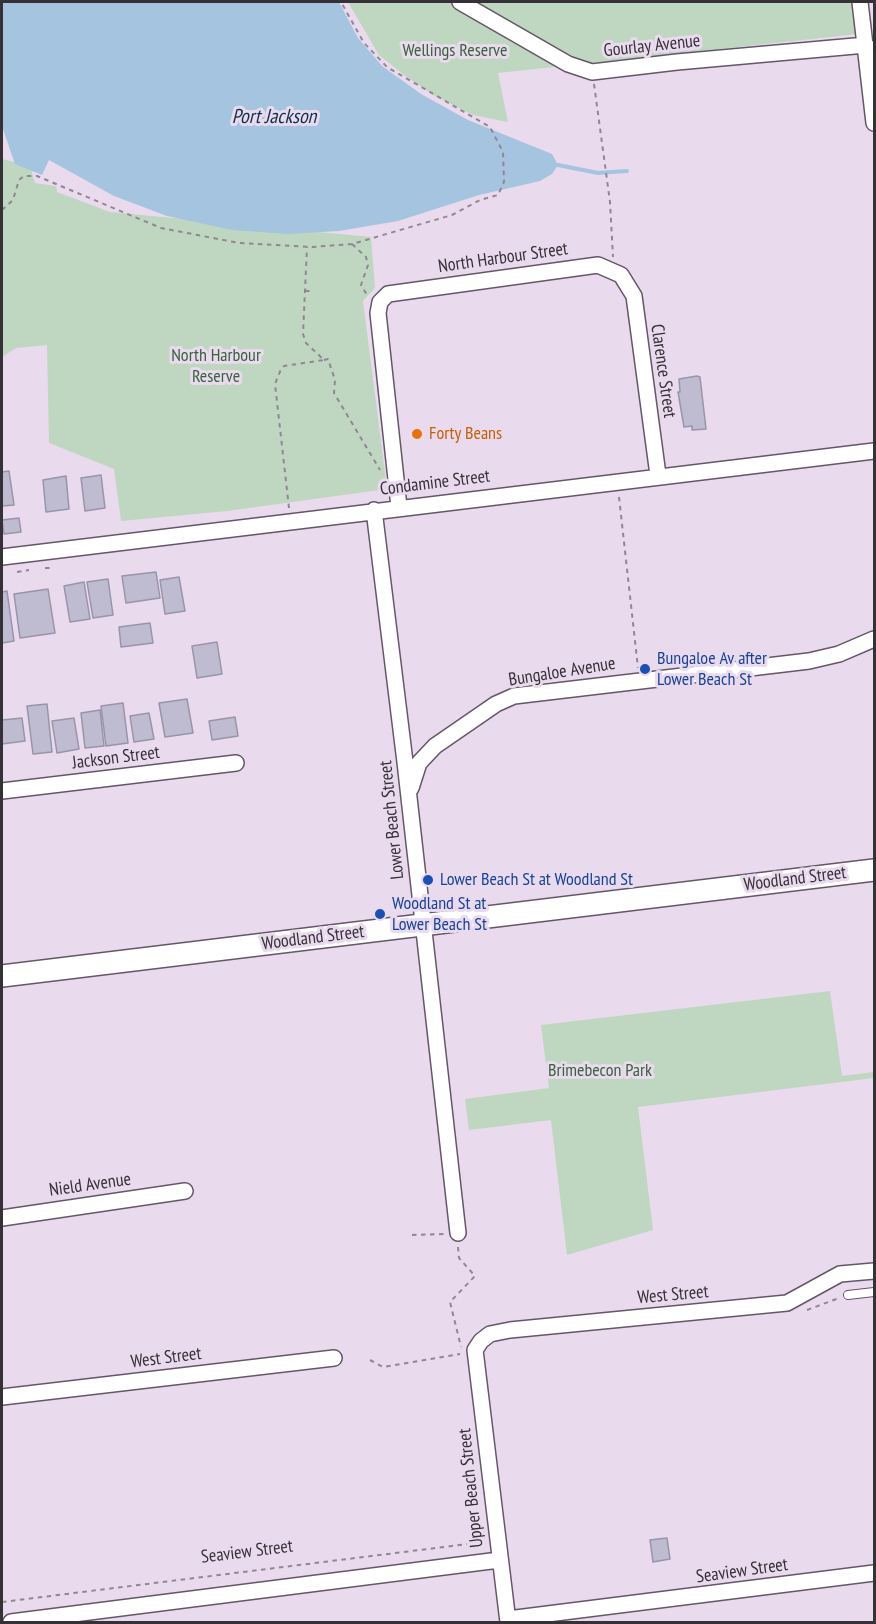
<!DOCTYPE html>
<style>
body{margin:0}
#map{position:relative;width:876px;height:1624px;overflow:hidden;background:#e9daed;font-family:"PT Sans Narrow",sans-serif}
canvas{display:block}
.frame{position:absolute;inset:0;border:3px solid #363037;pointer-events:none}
</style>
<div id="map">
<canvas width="876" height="1624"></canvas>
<div class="frame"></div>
</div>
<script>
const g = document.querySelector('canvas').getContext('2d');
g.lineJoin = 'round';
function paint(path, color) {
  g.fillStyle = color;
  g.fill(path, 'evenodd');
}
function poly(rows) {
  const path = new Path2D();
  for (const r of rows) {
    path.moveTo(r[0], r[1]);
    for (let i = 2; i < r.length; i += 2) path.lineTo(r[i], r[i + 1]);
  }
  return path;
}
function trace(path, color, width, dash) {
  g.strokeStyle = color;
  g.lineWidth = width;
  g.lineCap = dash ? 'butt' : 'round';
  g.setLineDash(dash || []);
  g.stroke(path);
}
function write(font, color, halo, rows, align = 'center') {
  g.font = font + ' "PT Sans Narrow",sans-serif';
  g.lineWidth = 6;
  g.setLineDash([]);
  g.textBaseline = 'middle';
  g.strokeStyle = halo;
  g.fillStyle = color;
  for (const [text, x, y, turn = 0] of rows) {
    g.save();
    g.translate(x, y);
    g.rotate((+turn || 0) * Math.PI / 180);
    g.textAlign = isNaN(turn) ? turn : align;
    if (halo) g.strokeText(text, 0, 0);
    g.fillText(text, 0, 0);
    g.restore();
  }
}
paint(poly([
 [348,2,854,2,858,34,498,73,508,122,473,115,435,96,404,75,379,55],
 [2,159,30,166,35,183,56,186,57,192,110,212,371,237,375,288,363,301,387,489,227,511,121,521,114,469,49,443,47,345,16,348,2,357],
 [830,991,842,1076,874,1072,874,1078,638,1107,653,1230,567,1255,551,1120,469,1130,465,1099,549,1088,541,1025]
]), '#bfd7c0');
paint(poly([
 [2,2,339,2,358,38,382,66,421,94,468,120,552,154,558,165,552,174,540,181,479,195,398,221,339,231,288,234,232,230,167,216,114,196,49,160,42,175,15,164,2,126]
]), '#a5c4df');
trace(poly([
 [558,165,598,173,627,171]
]), '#a5c4df', 4);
const building = poly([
 [697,376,700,377,706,429,692,430,692,426,684,427,678,392,680,392,679,379,697,376],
 [9,471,14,505,2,506,2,472,9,471],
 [101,475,105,508,85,511,81,478,101,475],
 [66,476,69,509,46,512,43,480,66,476],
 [19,518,21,532,4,534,2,520,19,518],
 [156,572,160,598,126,603,122,576,156,572],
 [179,577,185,611,165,614,160,580,179,577],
 [108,579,113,615,93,618,87,582,108,579],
 [84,582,90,619,70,622,64,586,84,582],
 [48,589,55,633,20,638,14,594,48,589],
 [7,591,14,641,2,643,2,592,7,591],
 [150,623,153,643,121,647,119,627,150,623],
 [217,642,222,674,197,678,192,646,217,642],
 [187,699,193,733,165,737,159,703,187,699],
 [123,703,128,743,106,746,101,706,123,703],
 [47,704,52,752,33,754,27,706,47,704],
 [100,710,104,746,85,748,81,713,100,710],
 [149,713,154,739,134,742,130,716,149,713],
 [235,717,238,736,212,740,209,721,235,717],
 [22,718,25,741,2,744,2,720,22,718],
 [74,718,79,749,57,753,52,721,74,718],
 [667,1538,670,1559,653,1562,650,1540,667,1538]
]);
paint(building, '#bfbcd1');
trace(building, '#9895a9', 1.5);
const lane = poly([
 [848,1295,874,1292]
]);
const street = poly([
 [460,2,568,64,592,72,677,62,866,45],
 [860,2,874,123],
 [399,507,378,313,380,302,388,294,598,265,621,275,634,296,658,475],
 [374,510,405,762,458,1233],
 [2,557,874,451],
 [411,788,419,763,435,746,496,704,514,696,809,661,839,654,874,639],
 [2,791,236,763],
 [2,1218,185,1191],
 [2,1397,334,1358],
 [508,1619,874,1573],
 [11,1622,499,1560],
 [508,1622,475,1350,481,1341,490,1334,510,1330,787,1303,840,1274,874,1271]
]);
const secondary = poly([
 [2,976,874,870]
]);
trace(lane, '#645767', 10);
trace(street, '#645767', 18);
trace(secondary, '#645767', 24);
trace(poly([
 [594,84,610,202,613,257],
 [2,210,13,200,19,180,24,176,37,176,161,228,239,243,312,247,352,244,452,215,480,200,498,195,504,182,503,152,490,127,387,67,364,43,341,2],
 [352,244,366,257,368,265,361,285,367,295],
 [305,291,312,291],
 [324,360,328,359,335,380,334,393,380,470],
 [619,497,638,668],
 [289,508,275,384,281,369,284,366,324,360,306,343,303,334,307,247],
 [45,568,50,568],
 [17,572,29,570],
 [412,1235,445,1234],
 [458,1247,459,1258,475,1276,450,1302,461,1347],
 [807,1310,839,1298],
 [370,1360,383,1367,460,1354],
 [2,1602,484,1542]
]), '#918794', 2, [4.5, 4.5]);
trace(lane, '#fff', 8);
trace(street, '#fff', 15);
trace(secondary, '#fff', 21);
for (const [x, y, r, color] of [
 [417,434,6,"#e8710a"],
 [645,669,6,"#1a4fb4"],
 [428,880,6,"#1a4fb4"],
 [380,914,6,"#1a4fb4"]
]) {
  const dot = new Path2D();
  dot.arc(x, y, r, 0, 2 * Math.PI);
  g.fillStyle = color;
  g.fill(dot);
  trace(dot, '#e9daed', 2);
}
write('18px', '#363037', '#e9daed', [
 ["Gourlay Avenue",652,46,-6],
 ["North Harbour Street",503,258,-8],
 ["Clarence Street",663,371,82],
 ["Condamine Street",435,483,-7],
 ["Bungaloe Avenue",562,672,-9],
 ["Jackson Street",116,758,-7],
 ["Lower Beach Street",392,820,-96],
 ["Woodland Street",795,879,-7],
 ["Woodland Street",313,938,-7],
 ["Nield Avenue",90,1185,-8],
 ["West Street",673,1295,-5],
 ["West Street",166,1358,-7],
 ["Upper Beach Street",471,1488,-96],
 ["Seaview Street",247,1552,-7],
 ["Seaview Street",742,1571,-8]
]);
write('18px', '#37633b', '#e9daed', [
 ["Wellings Reserve",455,51],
 ["North Harbour",216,356],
 ["Reserve",216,377],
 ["Brimebecon Park",600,1071]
]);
write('18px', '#c56008', '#e9daed', [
 ["Forty Beans",429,434]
], 'left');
write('18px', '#164399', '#e9daed', [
 ["Bungaloe Av after",657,659],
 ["Lower Beach St",657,680],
 ["Lower Beach St at Woodland St",440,880],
 ["Woodland St at",392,904],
 ["Lower Beach St",392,925]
], 'left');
write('italic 20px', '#0c314d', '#e9daed', [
 ["Port Jackson",274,117]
]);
</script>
